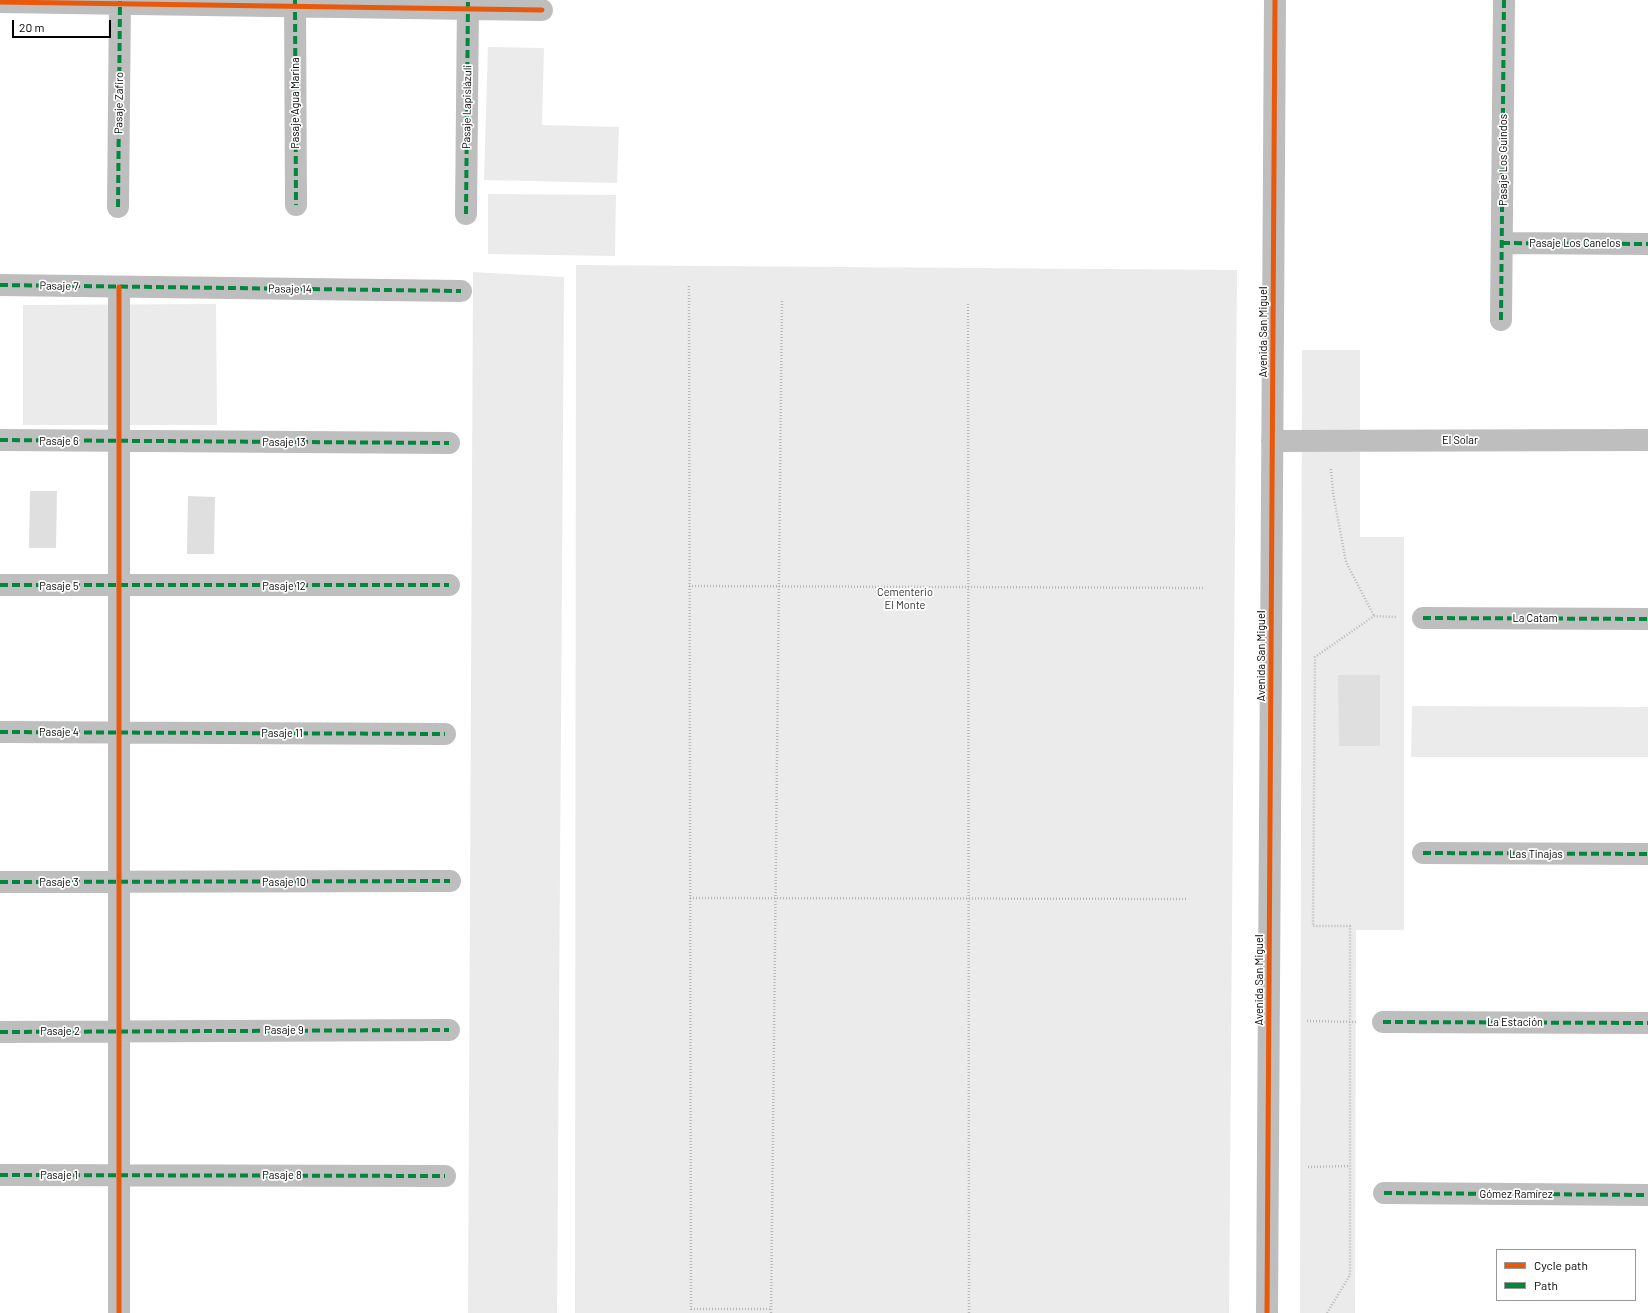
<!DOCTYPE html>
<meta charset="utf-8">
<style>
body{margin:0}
#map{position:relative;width:1648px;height:1313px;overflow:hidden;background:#fff;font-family:Barlow,sans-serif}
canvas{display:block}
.legend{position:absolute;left:1496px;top:1249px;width:140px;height:52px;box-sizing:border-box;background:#fff;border:1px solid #999;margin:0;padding:5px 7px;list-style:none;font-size:12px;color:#000}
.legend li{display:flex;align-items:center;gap:8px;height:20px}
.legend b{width:20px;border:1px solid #999}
.scale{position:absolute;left:12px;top:20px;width:99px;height:18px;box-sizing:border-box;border:2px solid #000;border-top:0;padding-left:5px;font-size:12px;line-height:14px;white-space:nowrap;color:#000;-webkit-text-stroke:3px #fff;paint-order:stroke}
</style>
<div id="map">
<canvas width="1648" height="1313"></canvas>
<ul class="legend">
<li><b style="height:5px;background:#e8590c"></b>Cycle path</li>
<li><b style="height:5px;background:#00873e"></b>Path</li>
</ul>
<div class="scale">20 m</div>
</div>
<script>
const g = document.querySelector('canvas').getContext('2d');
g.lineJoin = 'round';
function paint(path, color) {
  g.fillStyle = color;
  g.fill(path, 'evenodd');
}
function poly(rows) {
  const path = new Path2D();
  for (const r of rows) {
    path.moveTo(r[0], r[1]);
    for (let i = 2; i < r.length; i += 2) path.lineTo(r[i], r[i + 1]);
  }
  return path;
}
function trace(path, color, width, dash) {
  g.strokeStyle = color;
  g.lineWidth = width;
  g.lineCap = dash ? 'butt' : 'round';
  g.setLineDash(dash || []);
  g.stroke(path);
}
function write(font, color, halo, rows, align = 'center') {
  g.font = font + ' Barlow,sans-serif';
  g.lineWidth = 3.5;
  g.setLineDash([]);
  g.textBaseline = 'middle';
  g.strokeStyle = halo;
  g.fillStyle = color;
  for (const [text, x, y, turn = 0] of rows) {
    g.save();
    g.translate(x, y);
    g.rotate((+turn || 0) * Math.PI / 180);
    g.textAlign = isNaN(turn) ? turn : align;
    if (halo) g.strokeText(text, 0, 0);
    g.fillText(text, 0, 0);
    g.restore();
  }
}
paint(poly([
 [488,47,544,48,542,125,619,127,617,183,484,180],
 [488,194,616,195,615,256,488,254],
 [576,265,1237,270,1229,1313,575,1313],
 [473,272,564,277,557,1313,468,1313],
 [216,304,217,425,23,425,23,305],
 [1302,350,1360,350,1360,537,1404,537,1404,930,1356,930,1355,1313,1300,1313],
 [1412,706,1648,707,1648,757,1411,757]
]), '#ebebeb');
paint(poly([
 [30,491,57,491,56,548,29,548],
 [188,496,215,497,214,554,187,554],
 [1338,675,1380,675,1380,746,1339,746]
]), '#dfdfdf');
trace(poly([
 [689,286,691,1309,771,1309],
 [968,304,969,1313],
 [1331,469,1333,493,1346,562,1374,616],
 [689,586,1205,588],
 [690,898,1186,899],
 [1307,1021,1356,1022],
 [1308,1167,1350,1166],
 [771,1313,782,299],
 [1327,1313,1350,1275,1350,926,1313,926,1315,657,1374,616,1396,617]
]), '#b9b9b9', 2.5, [1, 2]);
trace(poly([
 [295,0,296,205],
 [0,2,542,10],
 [118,207,120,0],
 [466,214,468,0],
 [1502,243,1648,244],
 [0,285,461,291],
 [119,287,119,1313],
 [1501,320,1504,0],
 [0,440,449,443],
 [1272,441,1648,440],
 [0,585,449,585],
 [1423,618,1648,619],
 [0,732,445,734],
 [1423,853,1648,854],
 [0,882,450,881],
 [1383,1022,1648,1023],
 [0,1032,449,1030],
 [0,1175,445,1176],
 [1384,1193,1648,1195],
 [1267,1313,1275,0]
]), '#bebebe', 22);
trace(poly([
 [295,0,296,205],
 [118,207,120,1],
 [466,214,468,0],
 [1502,243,1648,244],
 [0,285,461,291],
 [1501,320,1504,0],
 [0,440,449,443],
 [0,585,449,585],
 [1423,618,1648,619],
 [0,732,445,734],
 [1423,853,1648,854],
 [0,882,450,881],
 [1383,1022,1648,1023],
 [0,1032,449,1030],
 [0,1175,445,1176],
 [1384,1193,1648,1195]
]), '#00873e', 4, [8, 4]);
trace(poly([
 [0,2,542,10],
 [119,287,119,1313],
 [1267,1313,1275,0]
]), '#e8590c', 5);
write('11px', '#000', '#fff', [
 ["Pasaje Zafiro",119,103,-89],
 ["Pasaje Agua Marina",295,103,-90],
 ["Pasaje Lapislázuli",467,107,-89],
 ["Pasaje Los Guindos",1503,160,-90],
 ["Pasaje Los Canelos",1575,243],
 ["Pasaje 7",59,286,1],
 ["Pasaje 14",290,289,1],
 ["Avenida San Miguel",1263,332,-90],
 ["El Solar",1460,440],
 ["Pasaje 6",59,441],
 ["Pasaje 13",284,442],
 ["Pasaje 5",59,586],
 ["Pasaje 12",284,586],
 ["La Catam",1535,618],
 ["Avenida San Miguel",1261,656,-90],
 ["Pasaje 4",59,732],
 ["Pasaje 11",282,733],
 ["Las Tinajas",1536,854],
 ["Pasaje 3",59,882],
 ["Pasaje 10",284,882],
 ["Avenida San Miguel",1259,980,-90],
 ["La Estación",1515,1022],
 ["Pasaje 9",284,1030],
 ["Pasaje 2",60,1031],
 ["Pasaje 1",59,1175],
 ["Pasaje 8",282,1175],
 ["Gómez Ramírez",1516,1194]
]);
write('11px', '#323232', '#fff', [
 ["Cementerio",905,592],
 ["El Monte",905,605]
]);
</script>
